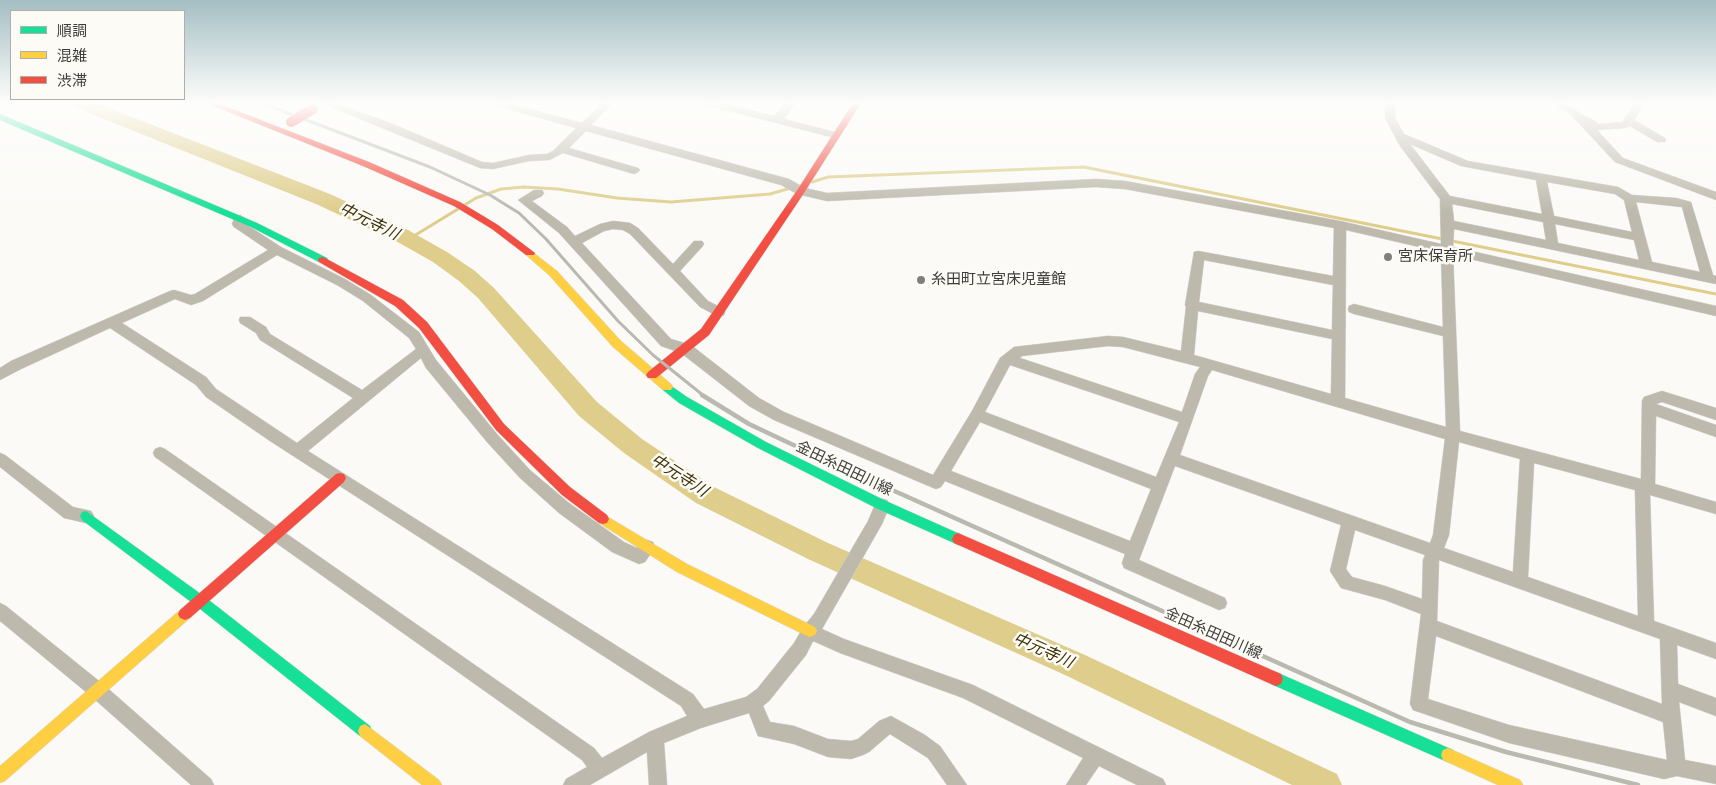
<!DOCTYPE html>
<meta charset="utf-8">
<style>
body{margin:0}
#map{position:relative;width:1716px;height:785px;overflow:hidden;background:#fbfaf7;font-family:"Archivo Narrow","Noto Sans JP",sans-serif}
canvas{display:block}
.legend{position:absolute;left:10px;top:10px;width:175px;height:90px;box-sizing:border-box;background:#fdfbf5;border:1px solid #b1afab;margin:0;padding:6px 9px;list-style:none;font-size:15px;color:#3e3d3b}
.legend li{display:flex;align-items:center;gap:10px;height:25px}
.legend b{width:25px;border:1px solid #b1afab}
</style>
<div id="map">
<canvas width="1716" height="785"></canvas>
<ul class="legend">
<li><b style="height:6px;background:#16e098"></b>順調</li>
<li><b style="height:6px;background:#ffcf43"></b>混雑</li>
<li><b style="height:6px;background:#f24e42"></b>渋滞</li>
</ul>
</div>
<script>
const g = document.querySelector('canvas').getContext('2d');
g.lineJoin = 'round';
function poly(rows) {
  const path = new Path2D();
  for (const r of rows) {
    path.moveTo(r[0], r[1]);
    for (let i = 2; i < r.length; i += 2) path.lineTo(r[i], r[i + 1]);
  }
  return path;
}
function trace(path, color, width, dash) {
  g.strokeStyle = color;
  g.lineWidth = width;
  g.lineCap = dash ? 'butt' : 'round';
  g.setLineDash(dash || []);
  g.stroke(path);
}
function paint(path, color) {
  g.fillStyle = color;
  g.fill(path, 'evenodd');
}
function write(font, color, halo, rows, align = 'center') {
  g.font = font + ' "Archivo Narrow","Noto Sans JP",sans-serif';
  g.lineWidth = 5;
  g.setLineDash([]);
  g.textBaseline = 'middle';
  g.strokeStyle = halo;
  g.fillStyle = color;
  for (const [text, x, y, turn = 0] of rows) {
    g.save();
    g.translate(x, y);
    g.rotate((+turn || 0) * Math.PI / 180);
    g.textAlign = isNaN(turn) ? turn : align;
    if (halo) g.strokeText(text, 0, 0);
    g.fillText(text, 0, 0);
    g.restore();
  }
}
trace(poly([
 [812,182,828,177,1084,167,1716,294],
 [409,239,476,198,501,189,524,187,558,189,617,198,671,202,770,194,791,188]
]), '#decd8b', 3);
paint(poly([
 [71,103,96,103,330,194,408,230,447,252,475,271,494,288,597,402,642,439,714,487,828,543,1085,655,1337,774,1342,785,1292,785,1065,675,808,559,696,503,624,453,579,416,478,298,459,281,433,262,394,240,316,204,74,107,71,103]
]), '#decd8b');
const street = poly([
 [321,103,335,103,393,124,482,162,493,163,529,155,547,154,553,151,576,128,493,105,492,103,508,103,582,123,602,103,613,103,591,125,789,179,805,188,827,193,1096,179,1125,181,1340,221,1441,244,1440,199,1400,146,1385,118,1385,103,1395,103,1395,118,1404,134,1468,161,1618,187,1632,195,1676,198,1691,202,1713,275,1716,276,1716,284,1454,229,1453,247,1716,306,1716,316,1453,255,1460,431,1641,479,1642,401,1644,397,1662,391,1716,408,1716,420,1662,402,1656,404,1716,425,1716,437,1656,416,1655,484,1716,502,1716,514,1650,495,1654,621,1716,643,1716,659,1677,645,1678,684,1716,698,1716,716,1679,702,1685,760,1716,766,1716,784,1677,776,1664,779,1509,743,1413,710,1410,704,1421,614,1385,600,1341,588,1330,571,1341,525,1175,466,1139,560,1225,598,1227,603,1225,608,1219,610,1124,568,1122,563,1125,554,945,481,941,487,936,489,931,487,774,420,749,406,681,353,661,346,559,233,518,200,534,190,542,190,544,193,542,196,532,201,567,227,575,236,600,224,613,221,630,223,638,228,673,264,694,241,702,241,704,244,702,247,680,271,708,301,724,309,725,312,724,315,719,317,700,307,630,234,623,230,613,229,604,231,582,243,671,339,691,345,759,398,784,412,933,475,972,411,1000,358,1014,347,1108,336,1123,337,1181,351,1186,307,1185,305,1194,252,1198,251,1333,276,1334,228,1125,189,1096,187,827,201,797,194,781,185,586,131,569,148,638,168,640,170,638,172,634,174,563,153,549,160,529,161,493,169,480,168,321,103],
 [1410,144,1461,166,1536,180,1542,214,1450,196,1410,144],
 [1547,182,1615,194,1624,200,1632,232,1554,216,1547,182],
 [1636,202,1682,207,1700,272,1652,262,1636,202],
 [1452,204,1543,222,1546,240,1454,221,1452,204],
 [1555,224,1634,240,1639,260,1558,243,1555,224],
 [1346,230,1441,252,1443,327,1354,304,1349,306,1348,309,1349,312,1354,314,1443,336,1446,427,1345,398,1346,230],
 [1204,260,1333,285,1332,330,1199,302,1204,260],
 [1198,311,1332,339,1331,394,1194,355,1198,311],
 [1108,346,1123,347,1200,367,1195,374,1182,412,1020,358,1022,356,1108,346],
 [1010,365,1179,422,1156,477,985,412,1010,365],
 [1212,370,1445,439,1433,535,1430,543,1180,455,1208,376,1212,370],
 [980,422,1151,489,1130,541,951,471,980,422],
 [1459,442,1520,459,1513,572,1444,548,1449,535,1459,442],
 [1534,463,1635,490,1638,616,1528,577,1534,463],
 [1355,530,1425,555,1423,560,1422,599,1385,586,1352,577,1346,569,1355,530],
 [1439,560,1660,639,1662,704,1437,621,1439,560],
 [1436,636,1663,722,1667,760,1509,725,1428,699,1436,636],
 [705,103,722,103,774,116,786,103,796,103,784,119,839,133,840,135,835,138,706,105,705,103],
 [1554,103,1566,103,1584,116,1589,117,1599,124,1622,122,1635,103,1645,103,1634,120,1665,138,1666,140,1665,142,1657,142,1630,126,1625,128,1597,130,1623,158,1716,192,1716,200,1615,162,1572,116,1554,103],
 [240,215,246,219,244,223,281,247,345,279,371,295,419,332,436,360,497,434,530,470,569,503,624,542,637,548,641,542,647,540,653,542,655,547,645,562,639,564,612,552,559,513,520,478,487,442,426,368,421,358,308,451,693,694,704,709,746,697,757,689,794,643,804,626,814,614,868,521,877,500,882,499,887,500,890,505,882,524,822,629,844,639,973,685,1163,779,1166,785,1137,785,1099,766,1086,785,1066,785,1083,758,963,698,840,653,813,641,806,655,769,701,763,706,770,722,794,726,828,739,851,741,858,739,879,721,891,716,925,735,940,746,967,785,947,785,928,758,890,734,869,752,863,755,851,759,828,757,794,744,758,736,749,713,701,728,664,743,667,785,649,785,647,752,590,785,563,785,566,779,587,767,582,760,155,457,153,453,155,449,160,447,165,449,594,748,602,758,649,732,687,716,681,706,270,441,206,397,196,385,110,328,21,369,0,380,0,368,11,361,170,291,174,290,191,295,195,294,268,250,234,227,232,224,234,219,240,215],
 [277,255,337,285,363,301,409,338,416,349,362,390,270,334,266,327,250,317,240,317,239,320,240,323,256,333,260,340,353,398,297,443,216,389,206,377,122,323,175,299,191,305,203,301,277,255],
 [0,453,5,455,73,507,91,511,94,516,91,521,86,523,64,518,0,467,0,453],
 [0,603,6,606,104,685,211,779,214,785,191,785,92,697,0,621,0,603]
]);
const fast = poly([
 [0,114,257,223,327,258,328,260,323,263,319,262,251,227,0,120,0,114],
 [667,383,687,397,766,442,886,501,962,535,964,539,962,543,958,545,954,543,878,509,758,448,679,403,663,390,661,387,663,384,667,383],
 [86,511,205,597,370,726,372,731,370,736,365,738,360,736,195,605,82,520,80,516,82,512,86,511],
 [1276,672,1453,750,1455,755,1453,760,1448,762,1443,760,1271,684,1269,679,1271,674,1276,672]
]);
const slow = poly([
 [530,250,557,271,621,341,671,384,673,387,671,390,663,390,613,347,549,275,526,255,525,253,526,251,530,250],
 [603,514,687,564,815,627,817,631,815,635,810,637,805,635,677,572,599,523,597,519,599,515,603,514],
 [185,608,190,610,192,614,190,618,5,781,0,783,0,766,180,610,185,608],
 [365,724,439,780,442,785,422,785,360,736,358,731,360,726,365,724],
 [1448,748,1520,780,1523,785,1498,785,1443,760,1441,755,1443,750,1448,748]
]);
const jam = poly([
 [206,103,217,103,369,162,460,202,498,225,535,253,534,255,526,255,492,229,454,206,363,166,206,103],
 [853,103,861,103,804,193,709,335,656,378,648,378,646,375,648,372,701,329,798,189,853,103],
 [323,257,403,300,427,322,504,424,570,487,607,515,609,519,607,523,603,524,599,523,562,495,496,430,419,328,395,306,319,262,318,260,319,258,323,257],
 [340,473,344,474,346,478,344,482,190,618,185,620,180,618,178,614,180,610,336,474,340,473],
 [958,533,1281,674,1283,679,1281,684,1276,686,1271,684,954,543,952,539,954,535,958,533]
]);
trace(street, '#d4d4d2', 1);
trace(fast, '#d4d4d2', 1);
trace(slow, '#d4d4d2', 1);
trace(jam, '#d4d4d2', 1);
paint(street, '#bdb9ac');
paint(fast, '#16e098');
paint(slow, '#ffcf43');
paint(jam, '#f24e42');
trace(poly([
 [262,103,430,167,490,195,519,213,546,239,618,321,653,355,704,396]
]), '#bab9b0', 3);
trace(poly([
 [702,395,749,424,823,459,1410,722,1506,752,1638,785]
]), '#bab9b0', 4.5);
const jamBridge = poly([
 [291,122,313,109]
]);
trace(jamBridge, '#d4d4d2', 11, []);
trace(jamBridge, '#f24e42', 10);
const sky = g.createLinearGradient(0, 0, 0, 213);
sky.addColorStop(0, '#a4bec3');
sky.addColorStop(0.48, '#fdfdfb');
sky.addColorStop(1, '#fdfdfb00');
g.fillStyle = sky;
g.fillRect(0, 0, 1716, 213);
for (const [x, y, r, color] of [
 [1388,257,5,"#807f7d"],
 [921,280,5,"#807f7d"]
]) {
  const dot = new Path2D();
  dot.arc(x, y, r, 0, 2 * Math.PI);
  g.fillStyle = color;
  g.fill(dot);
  trace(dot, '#fdfbf5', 2);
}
write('15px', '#3e3d3b', '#fdfbf5', [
 ["宮床保育所",1398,257],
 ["糸田町立宮床児童館",931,280]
], 'left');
write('15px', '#3e3d3b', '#fdfbf5', [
 ["金田糸田田川線",844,469,26],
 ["金田糸田田川線",1213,634,24]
]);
write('italic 16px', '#3c3309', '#fdfbf5', [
 ["中元寺川",369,222,26],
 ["中元寺川",679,476,33],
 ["中元寺川",1043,651,24]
]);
</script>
